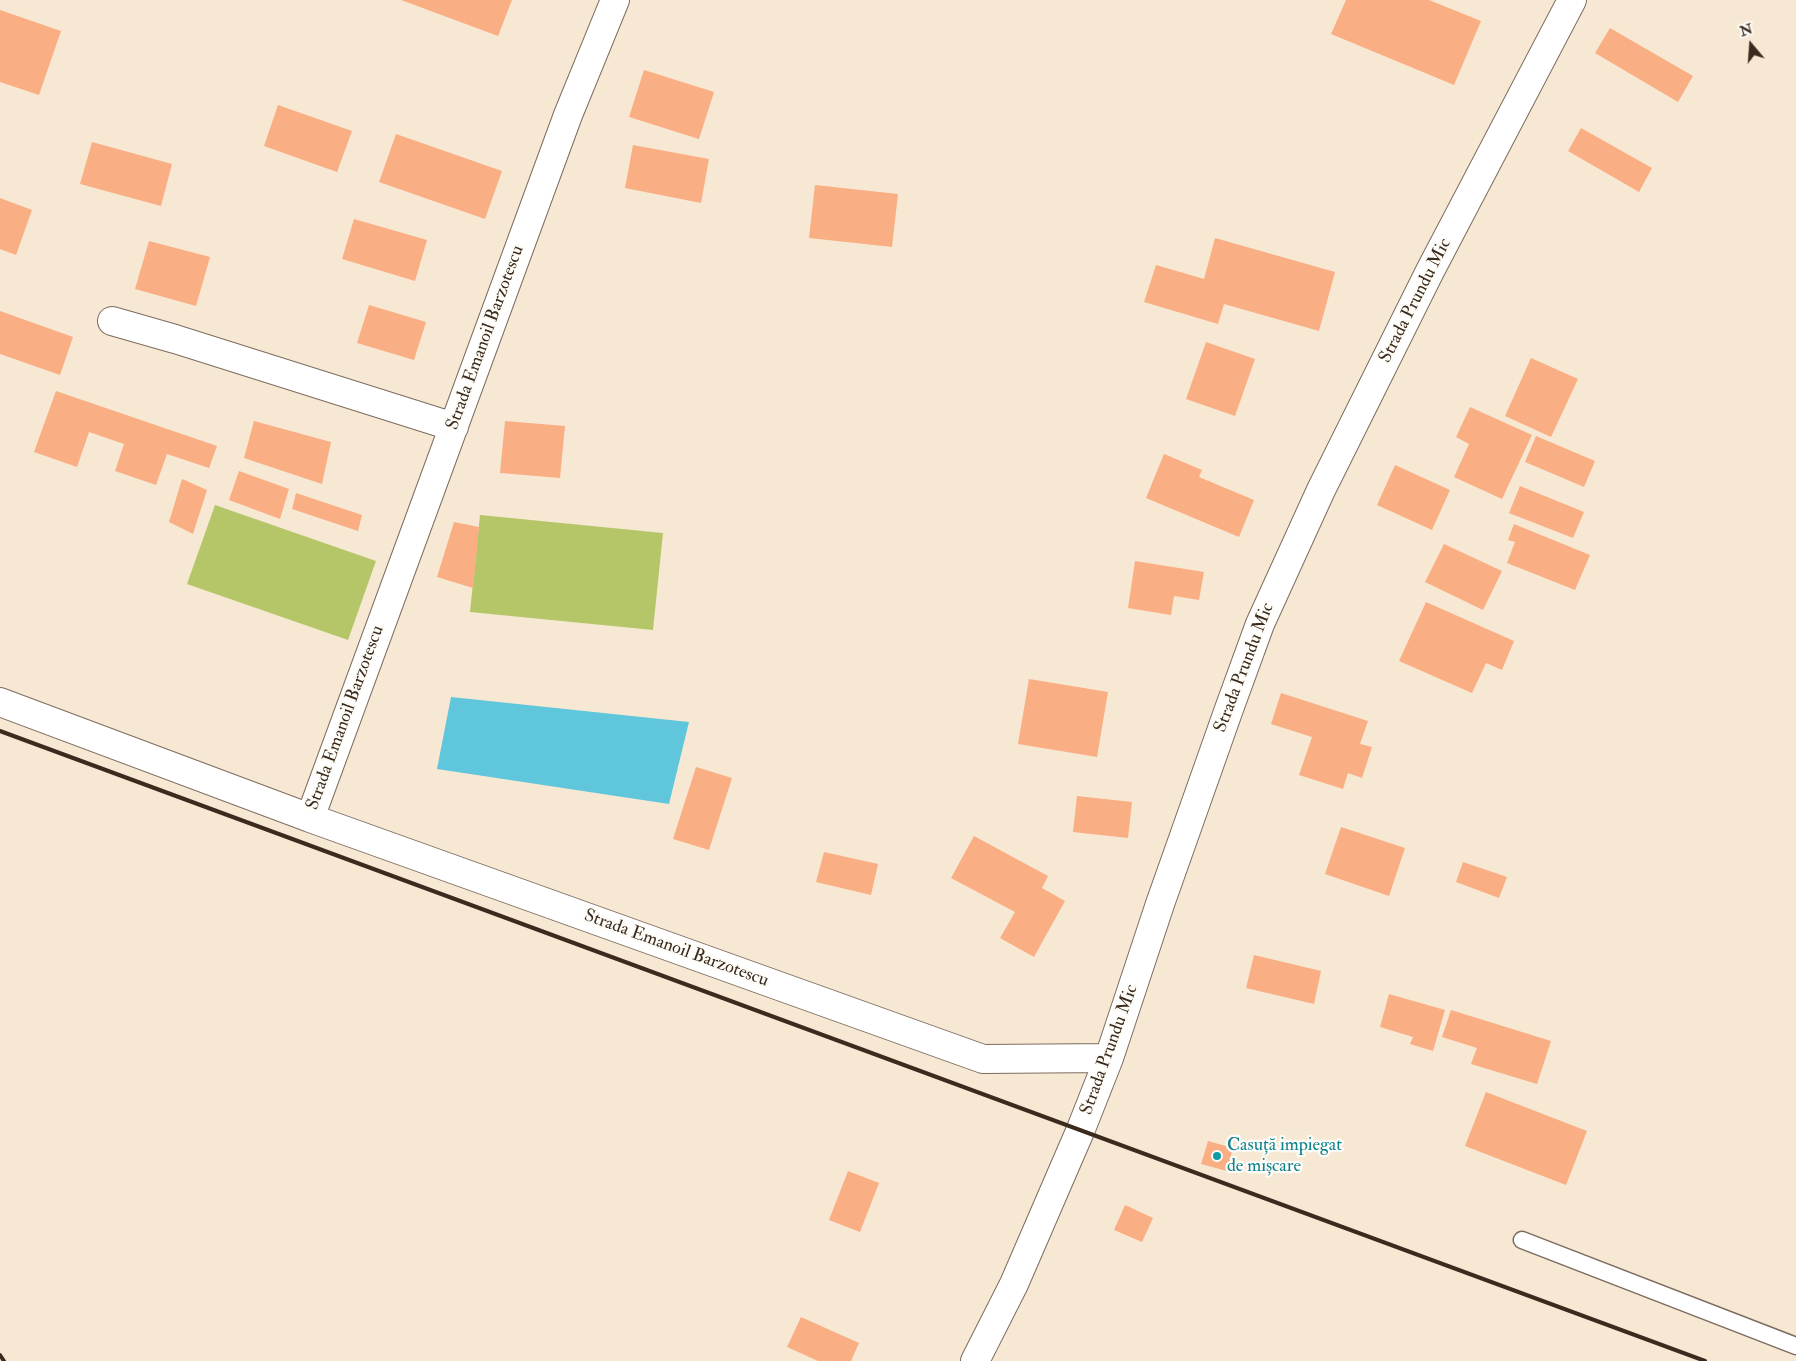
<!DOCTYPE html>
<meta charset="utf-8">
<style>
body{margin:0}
#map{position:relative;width:1796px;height:1361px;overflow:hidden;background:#f7e8d4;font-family:"IM FELL Double Pica",serif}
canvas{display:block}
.north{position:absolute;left:1726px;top:20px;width:50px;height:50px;-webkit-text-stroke:4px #fdfcf7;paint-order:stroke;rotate:342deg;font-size:14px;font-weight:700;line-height:20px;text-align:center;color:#3b2a1e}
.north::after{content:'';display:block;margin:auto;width:18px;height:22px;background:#3b2a1e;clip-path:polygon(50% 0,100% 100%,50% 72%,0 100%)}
</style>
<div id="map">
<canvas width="1796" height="1361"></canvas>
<div class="north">N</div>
</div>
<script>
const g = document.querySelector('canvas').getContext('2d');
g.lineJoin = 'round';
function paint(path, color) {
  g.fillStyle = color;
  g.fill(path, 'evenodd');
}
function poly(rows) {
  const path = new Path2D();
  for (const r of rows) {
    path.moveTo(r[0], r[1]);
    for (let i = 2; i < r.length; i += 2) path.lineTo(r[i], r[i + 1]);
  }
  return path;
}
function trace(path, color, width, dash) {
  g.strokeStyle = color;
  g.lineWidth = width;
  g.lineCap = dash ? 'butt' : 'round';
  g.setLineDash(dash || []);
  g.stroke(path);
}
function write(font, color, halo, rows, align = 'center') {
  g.font = font + ' "IM FELL Double Pica",serif';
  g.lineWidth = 4.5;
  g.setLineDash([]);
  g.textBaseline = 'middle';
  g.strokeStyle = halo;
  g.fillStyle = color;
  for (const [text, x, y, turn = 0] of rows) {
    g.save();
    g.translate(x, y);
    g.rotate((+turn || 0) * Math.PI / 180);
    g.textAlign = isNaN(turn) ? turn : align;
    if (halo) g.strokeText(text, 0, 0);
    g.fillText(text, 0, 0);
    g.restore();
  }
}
paint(poly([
 [215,505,376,561,348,640,187,584],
 [480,515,663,533,653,630,470,612]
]), '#b5c669');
paint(poly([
 [451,697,689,722,669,804,437,769]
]), '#5fc6dc');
paint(poly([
 [401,0,512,0,498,36],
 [1346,0,1429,0,1481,21,1454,85,1331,34],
 [0,10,61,31,39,95,0,82],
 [1610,28,1693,76,1678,102,1595,53],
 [644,70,714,92,699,139,629,117],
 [278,105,352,131,337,172,264,146],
 [1581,128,1652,168,1639,192,1568,151],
 [396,134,502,171,485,219,379,182],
 [92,142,172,164,161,206,80,184],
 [633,145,709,159,701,203,625,188],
 [815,185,898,194,892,247,809,238],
 [0,198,32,210,16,255,0,249],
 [354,219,427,240,415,281,342,259],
 [1215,238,1335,272,1319,331,1224,304,1218,324,1144,302,1156,265,1204,279],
 [149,241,210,257,196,306,135,289],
 [369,305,426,322,414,360,357,343],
 [0,311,73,337,60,375,0,354],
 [1206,342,1255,359,1235,416,1186,399],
 [1531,358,1578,379,1551,437,1505,416],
 [56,391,217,446,209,468,167,454,156,485,115,471,124,444,89,432,77,467,34,452],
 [1470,407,1532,435,1502,499,1454,477,1469,444,1456,437],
 [254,421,331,442,322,484,244,458],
 [505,421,565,426,560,478,500,473],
 [1536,436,1595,461,1584,487,1525,462],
 [1164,454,1202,470,1199,477,1254,500,1239,537,1146,498],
 [1395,465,1450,490,1432,530,1377,505],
 [239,471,289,489,280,519,229,500],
 [182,479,207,490,193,534,169,522],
 [1520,486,1584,512,1573,538,1509,513],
 [296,493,362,515,358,531,292,509],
 [454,522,479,527,473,588,437,577],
 [1514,524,1590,555,1575,590,1507,563,1515,542,1508,540],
 [1444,544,1502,571,1483,610,1425,582],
 [1135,561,1204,572,1199,600,1174,596,1171,615,1128,608],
 [1426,602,1514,641,1502,670,1486,663,1472,693,1399,661],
 [1029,679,1108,692,1097,757,1018,744],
 [1281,693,1368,721,1360,744,1372,747,1362,778,1348,773,1343,789,1299,775,1312,737,1271,724],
 [696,767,732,778,709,850,673,839],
 [1077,796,1132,802,1128,838,1073,832],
 [1341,827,1405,848,1389,896,1325,874],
 [974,836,1048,876,1042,888,1065,901,1034,957,1000,938,1015,912,951,878],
 [824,852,878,864,871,895,816,882],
 [1463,862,1507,877,1499,898,1456,882],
 [1254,955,1321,971,1314,1004,1246,988],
 [1389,994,1445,1010,1433,1051,1410,1044,1413,1037,1380,1027],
 [1451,1010,1551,1041,1537,1084,1471,1064,1477,1048,1442,1037],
 [1486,1092,1587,1131,1566,1185,1465,1146],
 [1208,1141,1233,1148,1227,1171,1201,1164],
 [848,1171,879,1183,860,1232,829,1220],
 [1125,1205,1153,1218,1142,1242,1114,1230],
 [801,1317,859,1343,851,1361,818,1361,787,1347]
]), '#faae84');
const lane = poly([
 [1522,1240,1796,1346]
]);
const street = poly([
 [615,0,568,115,310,818,983,1059,1109,1058],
 [112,321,175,339,454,427],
 [0,702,310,818],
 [975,1361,1014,1284,1081,1129,1109,1058,1160,904,1229,709,1260,624,1321,490,1430,271,1572,0]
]);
trace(lane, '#7d6c5e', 19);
trace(street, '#7d6c5e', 30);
trace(lane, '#fff', 16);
trace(street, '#fff', 28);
trace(poly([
 [0,731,1705,1361],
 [0,1355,4,1361]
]), '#3b2a1e', 4);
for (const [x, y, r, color] of [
 [1217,1156,5,"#0f9aa8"]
]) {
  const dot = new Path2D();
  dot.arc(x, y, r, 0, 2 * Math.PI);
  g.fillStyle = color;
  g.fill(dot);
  trace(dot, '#fdfcf7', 2);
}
write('18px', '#3b2a1e', '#fdfcf7', [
 ["Strada Prundu Mic",1416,301,-63],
 ["Strada Emanoil Barzotescu",486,338,-70],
 ["Strada Prundu Mic",1245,668,-69],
 ["Strada Emanoil Barzotescu",346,718,-70],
 ["Strada Emanoil Barzotescu",676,949,20],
 ["Strada Prundu Mic",1110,1050,-70]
]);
write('18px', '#0d838f', '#fdfcf7', [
 ["Casuță impiegat",1227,1146],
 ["de mișcare",1227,1167]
], 'left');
</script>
